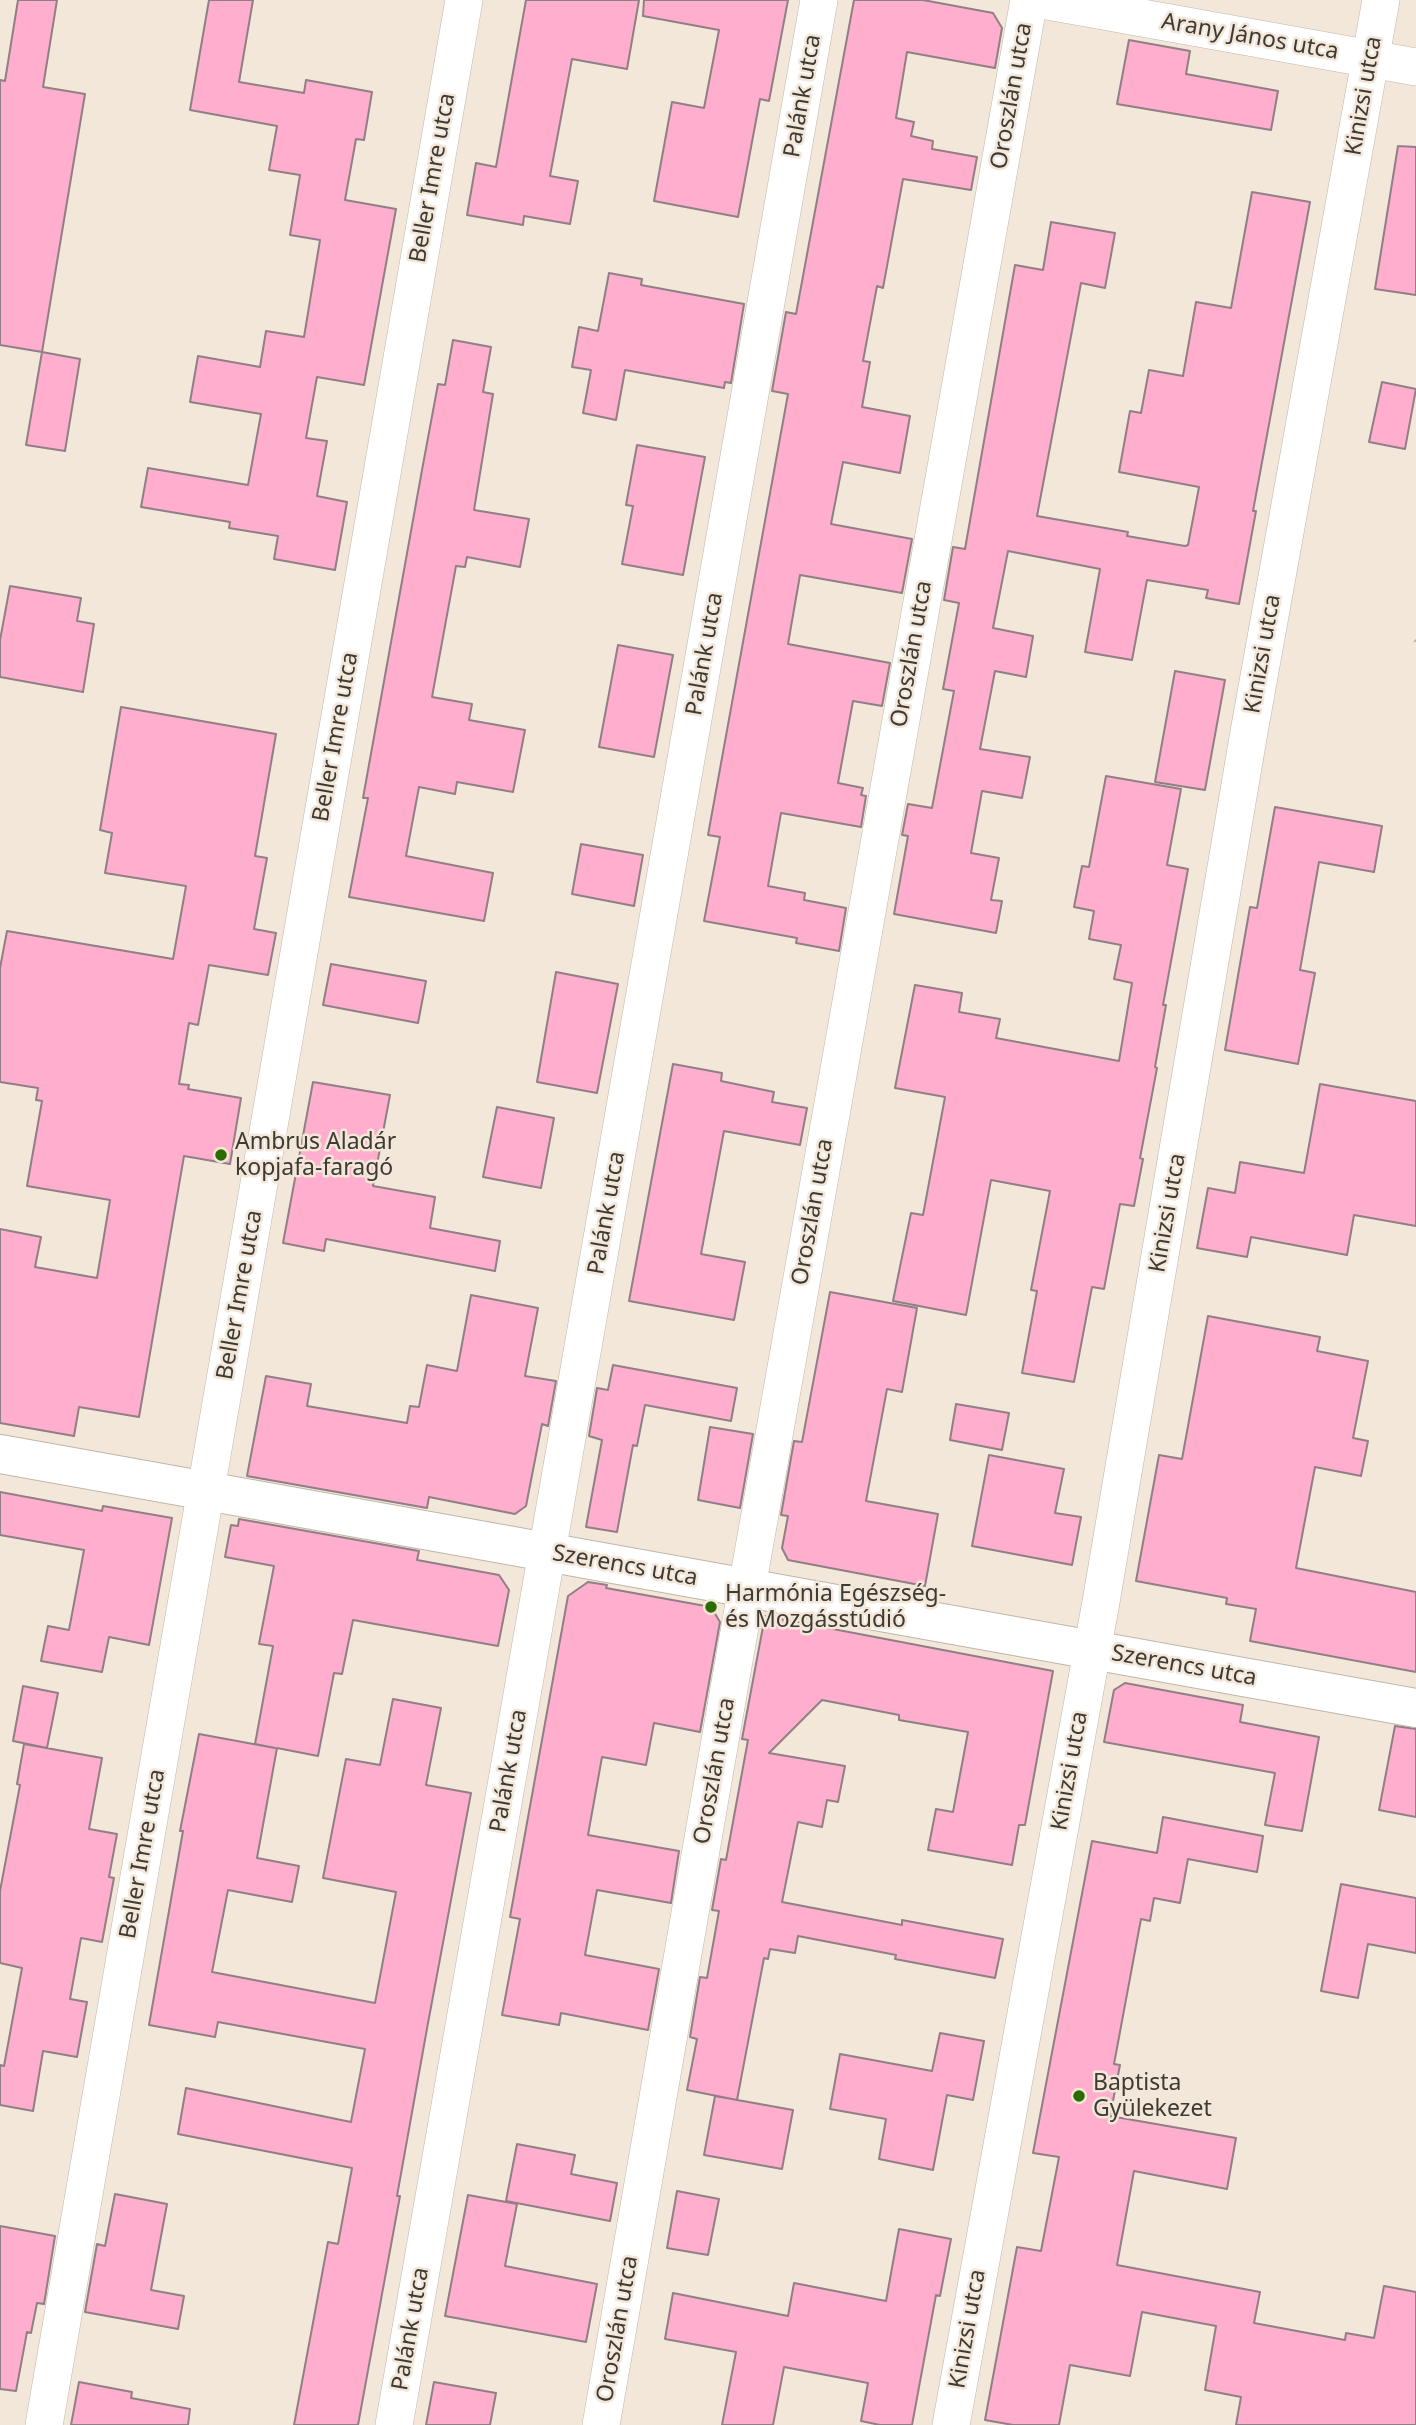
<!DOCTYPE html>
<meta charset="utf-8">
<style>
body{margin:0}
canvas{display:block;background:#f2e7d9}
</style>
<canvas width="1416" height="2425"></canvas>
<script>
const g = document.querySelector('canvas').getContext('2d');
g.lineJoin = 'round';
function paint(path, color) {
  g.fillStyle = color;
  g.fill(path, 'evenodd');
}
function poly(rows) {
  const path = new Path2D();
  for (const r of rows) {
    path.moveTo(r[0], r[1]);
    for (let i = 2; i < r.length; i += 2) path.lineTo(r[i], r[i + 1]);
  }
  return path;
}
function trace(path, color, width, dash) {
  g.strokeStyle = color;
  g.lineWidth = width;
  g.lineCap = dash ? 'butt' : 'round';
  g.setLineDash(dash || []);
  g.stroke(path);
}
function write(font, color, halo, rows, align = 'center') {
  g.font = font + ' "Noto Sans",sans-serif';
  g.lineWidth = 5;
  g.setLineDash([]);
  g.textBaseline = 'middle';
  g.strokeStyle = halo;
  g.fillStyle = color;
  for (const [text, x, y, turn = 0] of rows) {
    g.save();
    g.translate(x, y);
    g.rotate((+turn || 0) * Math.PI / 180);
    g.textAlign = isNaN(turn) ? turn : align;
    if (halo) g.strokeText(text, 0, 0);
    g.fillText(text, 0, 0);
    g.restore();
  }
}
const building = poly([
 [18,0,57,0,43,87,85,94,42,352,0,345,0,80,5,81,18,0],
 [209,0,253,0,239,82,304,93,306,80,372,92,364,140,356,139,345,200,396,209,364,385,317,377,306,438,327,441,317,496,347,502,335,570,274,559,278,536,229,528,230,522,141,507,148,468,248,485,261,414,190,402,198,356,260,367,266,331,304,337,320,240,290,235,300,175,269,170,277,126,190,110,209,0],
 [526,0,639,0,627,69,572,59,550,176,578,181,570,224,524,216,523,225,467,215,476,163,496,167,526,0],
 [644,0,788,0,769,101,760,99,738,217,654,201,672,102,704,108,719,30,643,16,644,0],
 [854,0,923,0,993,13,1002,28,995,68,907,52,896,118,914,122,911,136,933,141,932,149,977,157,971,190,903,179,883,288,877,286,863,361,870,362,862,407,910,416,900,473,843,462,831,524,912,539,902,593,800,575,788,644,890,663,882,706,853,701,838,783,863,788,861,795,866,796,861,827,781,813,768,886,805,893,804,900,846,908,839,951,796,943,797,938,704,921,720,837,708,835,788,394,772,391,786,312,796,314,854,0],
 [1129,40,1190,51,1186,74,1278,91,1271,130,1117,104,1129,40],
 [1398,146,1416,147,1416,295,1375,289,1398,146],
 [1252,192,1310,202,1253,511,1256,511,1239,604,1206,598,1208,590,1147,580,1132,660,1085,652,1100,569,1008,551,993,628,1033,636,1026,677,995,671,980,749,1030,757,1022,798,982,791,971,853,999,858,991,900,1002,901,996,933,894,914,908,836,902,835,908,804,932,808,954,691,943,689,959,603,944,600,953,547,965,549,1015,265,1043,270,1051,222,1115,233,1105,288,1081,283,1037,516,1128,532,1127,536,1185,546,1188,545,1199,487,1119,472,1130,411,1141,413,1149,370,1183,376,1196,302,1231,308,1252,192],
 [609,273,642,279,641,285,744,304,731,383,725,382,724,388,625,370,616,420,583,413,591,370,572,367,579,327,598,331,609,273],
 [453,340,491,347,483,392,493,394,474,510,529,519,520,567,467,557,465,567,456,566,432,697,472,704,469,720,525,730,513,792,457,782,455,794,419,787,406,856,493,873,484,921,349,897,368,798,363,798,422,470,438,384,445,385,453,340],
 [42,352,80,359,65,451,26,445,42,352],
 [1382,382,1416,389,1405,449,1369,442,1382,382],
 [637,445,705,457,683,575,622,564,633,506,626,505,637,445],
 [10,586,81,598,77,621,94,624,83,692,0,677,0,640,10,586],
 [618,645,673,655,654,757,599,747,618,645],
 [1175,671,1225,680,1205,790,1155,782,1175,671],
 [121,707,276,734,255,856,267,858,254,929,276,933,268,975,209,965,198,1025,189,1023,179,1084,189,1085,188,1089,241,1098,230,1164,184,1156,139,1417,79,1407,74,1436,0,1423,0,1229,41,1237,35,1267,97,1278,110,1200,27,1186,42,1101,36,1100,38,1088,0,1082,0,968,7,931,173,959,186,886,105,873,112,833,100,830,121,707],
 [1106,776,1181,789,1167,865,1188,869,1163,1005,1166,1005,1155,1067,1157,1068,1140,1158,1143,1159,1134,1206,1120,1204,1104,1289,1092,1287,1074,1382,1022,1373,1037,1291,1031,1290,1050,1191,991,1180,966,1315,893,1301,911,1213,923,1215,945,1097,895,1088,915,985,962,993,959,1012,1000,1019,996,1038,1119,1061,1132,983,1114,979,1121,945,1089,939,1094,911,1074,907,1082,866,1089,867,1106,776],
 [1275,807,1382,826,1374,872,1319,862,1300,970,1315,973,1298,1064,1225,1050,1250,907,1257,908,1275,807],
 [581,844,643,855,634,906,572,894,581,844],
 [331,964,426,981,418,1023,323,1005,331,964],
 [556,972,618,984,597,1093,537,1082,556,972],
 [673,1064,722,1073,721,1081,774,1092,772,1102,807,1108,800,1145,724,1131,701,1254,745,1262,734,1320,629,1301,673,1064],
 [313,1082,390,1095,373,1186,435,1197,430,1228,500,1241,495,1271,326,1239,324,1251,283,1243,313,1082],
 [1320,1084,1416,1101,1416,1226,1354,1215,1347,1255,1251,1237,1247,1257,1197,1248,1208,1188,1235,1193,1240,1162,1304,1173,1320,1084],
 [497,1107,554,1118,541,1188,483,1177,497,1107],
 [830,1292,917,1308,902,1392,887,1389,866,1501,938,1514,925,1586,788,1560,782,1548,788,1516,781,1515,794,1441,802,1442,830,1292],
 [471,1295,538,1308,525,1376,556,1381,548,1426,542,1424,526,1506,515,1514,429,1497,427,1508,247,1476,266,1376,311,1384,307,1406,407,1423,410,1406,419,1407,427,1365,457,1371,471,1295],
 [1208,1316,1320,1337,1317,1351,1368,1361,1353,1438,1368,1441,1361,1476,1315,1467,1296,1568,1416,1592,1416,1672,1250,1641,1256,1609,1226,1604,1227,1598,1136,1581,1159,1455,1182,1459,1208,1316],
 [613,1365,737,1388,731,1421,645,1405,637,1446,633,1445,617,1532,586,1527,602,1440,589,1436,597,1388,608,1390,613,1365],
 [956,1404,1009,1413,1002,1450,950,1440,956,1404],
 [710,1427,753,1434,740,1508,698,1500,710,1427],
 [989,1455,1064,1469,1055,1513,1081,1517,1072,1565,972,1546,989,1455],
 [0,1492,102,1511,103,1506,172,1518,149,1645,109,1637,102,1672,41,1661,48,1626,69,1630,84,1550,0,1535,0,1492],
 [239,1519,419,1551,417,1560,499,1575,509,1590,498,1646,353,1620,342,1674,334,1673,318,1756,277,1748,257,1858,299,1866,292,1902,228,1890,212,1972,375,2003,396,1892,323,1878,346,1759,380,1765,393,1699,441,1708,426,1785,471,1793,428,2023,397,2196,400,2196,358,2425,294,2425,328,2242,338,2244,352,2168,178,2134,186,2088,351,2122,365,2049,218,2022,215,2037,149,2025,183,1831,180,1831,199,1734,275,1748,255,1744,273,1646,259,1644,274,1566,225,1557,231,1525,238,1526,239,1519],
 [588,1582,607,1585,606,1588,711,1607,720,1622,700,1732,654,1723,646,1765,602,1757,588,1835,679,1851,671,1903,597,1890,585,1955,659,1969,648,2030,561,2013,559,2025,502,2015,520,1919,510,1917,568,1596,588,1582],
 [765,1616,1053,1671,1025,1825,1019,1825,1012,1865,928,1850,936,1809,953,1812,968,1732,899,1720,899,1715,822,1700,769,1753,845,1766,838,1802,827,1800,822,1827,798,1822,782,1902,902,1925,902,1920,1003,1939,995,1978,895,1959,896,1955,798,1936,795,1953,770,1949,768,1959,764,1958,737,2100,687,2090,697,2039,690,2037,700,1977,707,1978,719,1911,712,1910,721,1859,726,1860,748,1740,742,1739,765,1616],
 [1125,1683,1243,1705,1240,1722,1319,1737,1302,1831,1265,1825,1275,1773,1104,1742,1114,1690,1125,1683],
 [23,1686,58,1693,47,1748,13,1741,23,1686],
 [1395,1726,1416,1729,1416,1817,1379,1810,1395,1726],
 [24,1744,102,1758,89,1829,117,1834,109,1877,114,1878,102,1942,81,1938,70,1999,87,2002,77,2057,43,2051,33,2111,0,2105,0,2065,4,2066,22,1968,0,1963,0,1891,20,1785,17,1784,24,1744],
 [1163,1817,1263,1836,1257,1872,1188,1859,1180,1903,1154,1898,1150,1921,1141,1919,1114,2064,1120,2065,1110,2116,1236,2138,1227,2189,1134,2171,1117,2265,1260,2292,1254,2323,1345,2340,1346,2333,1374,2338,1384,2286,1416,2292,1416,2425,1236,2425,1241,2397,1205,2390,1216,2326,1142,2312,1130,2376,1070,2365,1059,2425,1013,2425,985,2420,1017,2247,1041,2251,1059,2157,1033,2153,1092,1841,1157,1853,1163,1817],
 [1341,1884,1416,1898,1416,1953,1368,1944,1358,1998,1321,1991,1341,1884],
 [940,2033,984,2041,973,2100,947,2095,933,2170,879,2159,886,2119,830,2109,840,2054,932,2071,940,2033],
 [715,2096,793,2110,782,2169,704,2155,715,2096],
 [517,2144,575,2155,571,2174,617,2183,610,2221,506,2201,517,2144],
 [677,2191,719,2199,708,2255,667,2248,677,2191],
 [115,2194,167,2204,151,2290,184,2296,178,2329,85,2312,97,2244,105,2246,115,2194],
 [468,2195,517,2204,505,2266,597,2284,586,2342,445,2316,468,2195],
 [0,2226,55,2236,44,2304,37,2303,31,2333,27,2332,16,2391,0,2389,0,2226],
 [899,2229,951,2239,940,2296,936,2295,912,2425,880,2425,861,2421,868,2383,784,2367,773,2425,722,2425,736,2352,665,2339,673,2293,788,2316,794,2283,886,2301,899,2229],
 [79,2382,132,2392,131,2398,190,2409,188,2425,71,2425,79,2382],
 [434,2382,496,2393,490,2425,426,2425,434,2382]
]);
paint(building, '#ffaecd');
trace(building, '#907f85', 2);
const street = poly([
 [1042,0,1416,67],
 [44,2425,464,0],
 [394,2425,819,0],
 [601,2425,733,1666,1029,0],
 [951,2425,1101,1602,1249,732,1381,0]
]);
const secondary = poly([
 [0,1454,1416,1708]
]);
trace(street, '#bfb6a8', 38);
trace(secondary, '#bfb6a8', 40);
trace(poly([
 [1415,640,1416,641]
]), '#b3aba0', 4.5, [3.5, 5]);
trace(street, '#fff', 37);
trace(secondary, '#fff', 38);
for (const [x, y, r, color] of [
 [221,1155,7,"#2c6b00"],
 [711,1607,7,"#2c6b00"],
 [1079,2096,7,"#2c6b00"]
]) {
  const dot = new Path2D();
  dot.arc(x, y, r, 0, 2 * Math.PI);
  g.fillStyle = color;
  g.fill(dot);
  trace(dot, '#f2e7d9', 2.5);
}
write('23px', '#3e3a34', '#f2e7d9', [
 ["Arany János utca",1250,37,10],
 ["Palánk utca",803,96,-80],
 ["Oroszlán utca",1012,96,-80],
 ["Kinizsi utca",1364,96,-80],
 ["Beller Imre utca",433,178,-80],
 ["Palánk utca",705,654,-80],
 ["Oroszlán utca",912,654,-80],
 ["Kinizsi utca",1263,654,-80],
 ["Beller Imre utca",336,737,-80],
 ["Oroszlán utca",813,1212,-80],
 ["Palánk utca",607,1213,-80],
 ["Kinizsi utca",1168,1213,-80],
 ["Beller Imre utca",240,1295,-80],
 ["Szerencs utca",625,1566,10],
 ["Szerencs utca",1184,1666,10],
 ["Palánk utca",509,1771,-80],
 ["Oroszlán utca",715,1771,-80],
 ["Kinizsi utca",1070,1771,-80],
 ["Beller Imre utca",143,1854,-80],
 ["Palánk utca",411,2329,-80],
 ["Oroszlán utca",618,2329,-80],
 ["Kinizsi utca",968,2329,-80]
]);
write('23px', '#3e3a34', '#f2e7d9', [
 ["Ambrus Aladár",235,1142],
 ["kopjafa-faragó",235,1168],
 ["Harmónia Egészség-",725,1594],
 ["és Mozgásstúdió",725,1620],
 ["Baptista",1093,2083],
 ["Gyülekezet",1093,2109]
], 'left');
</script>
